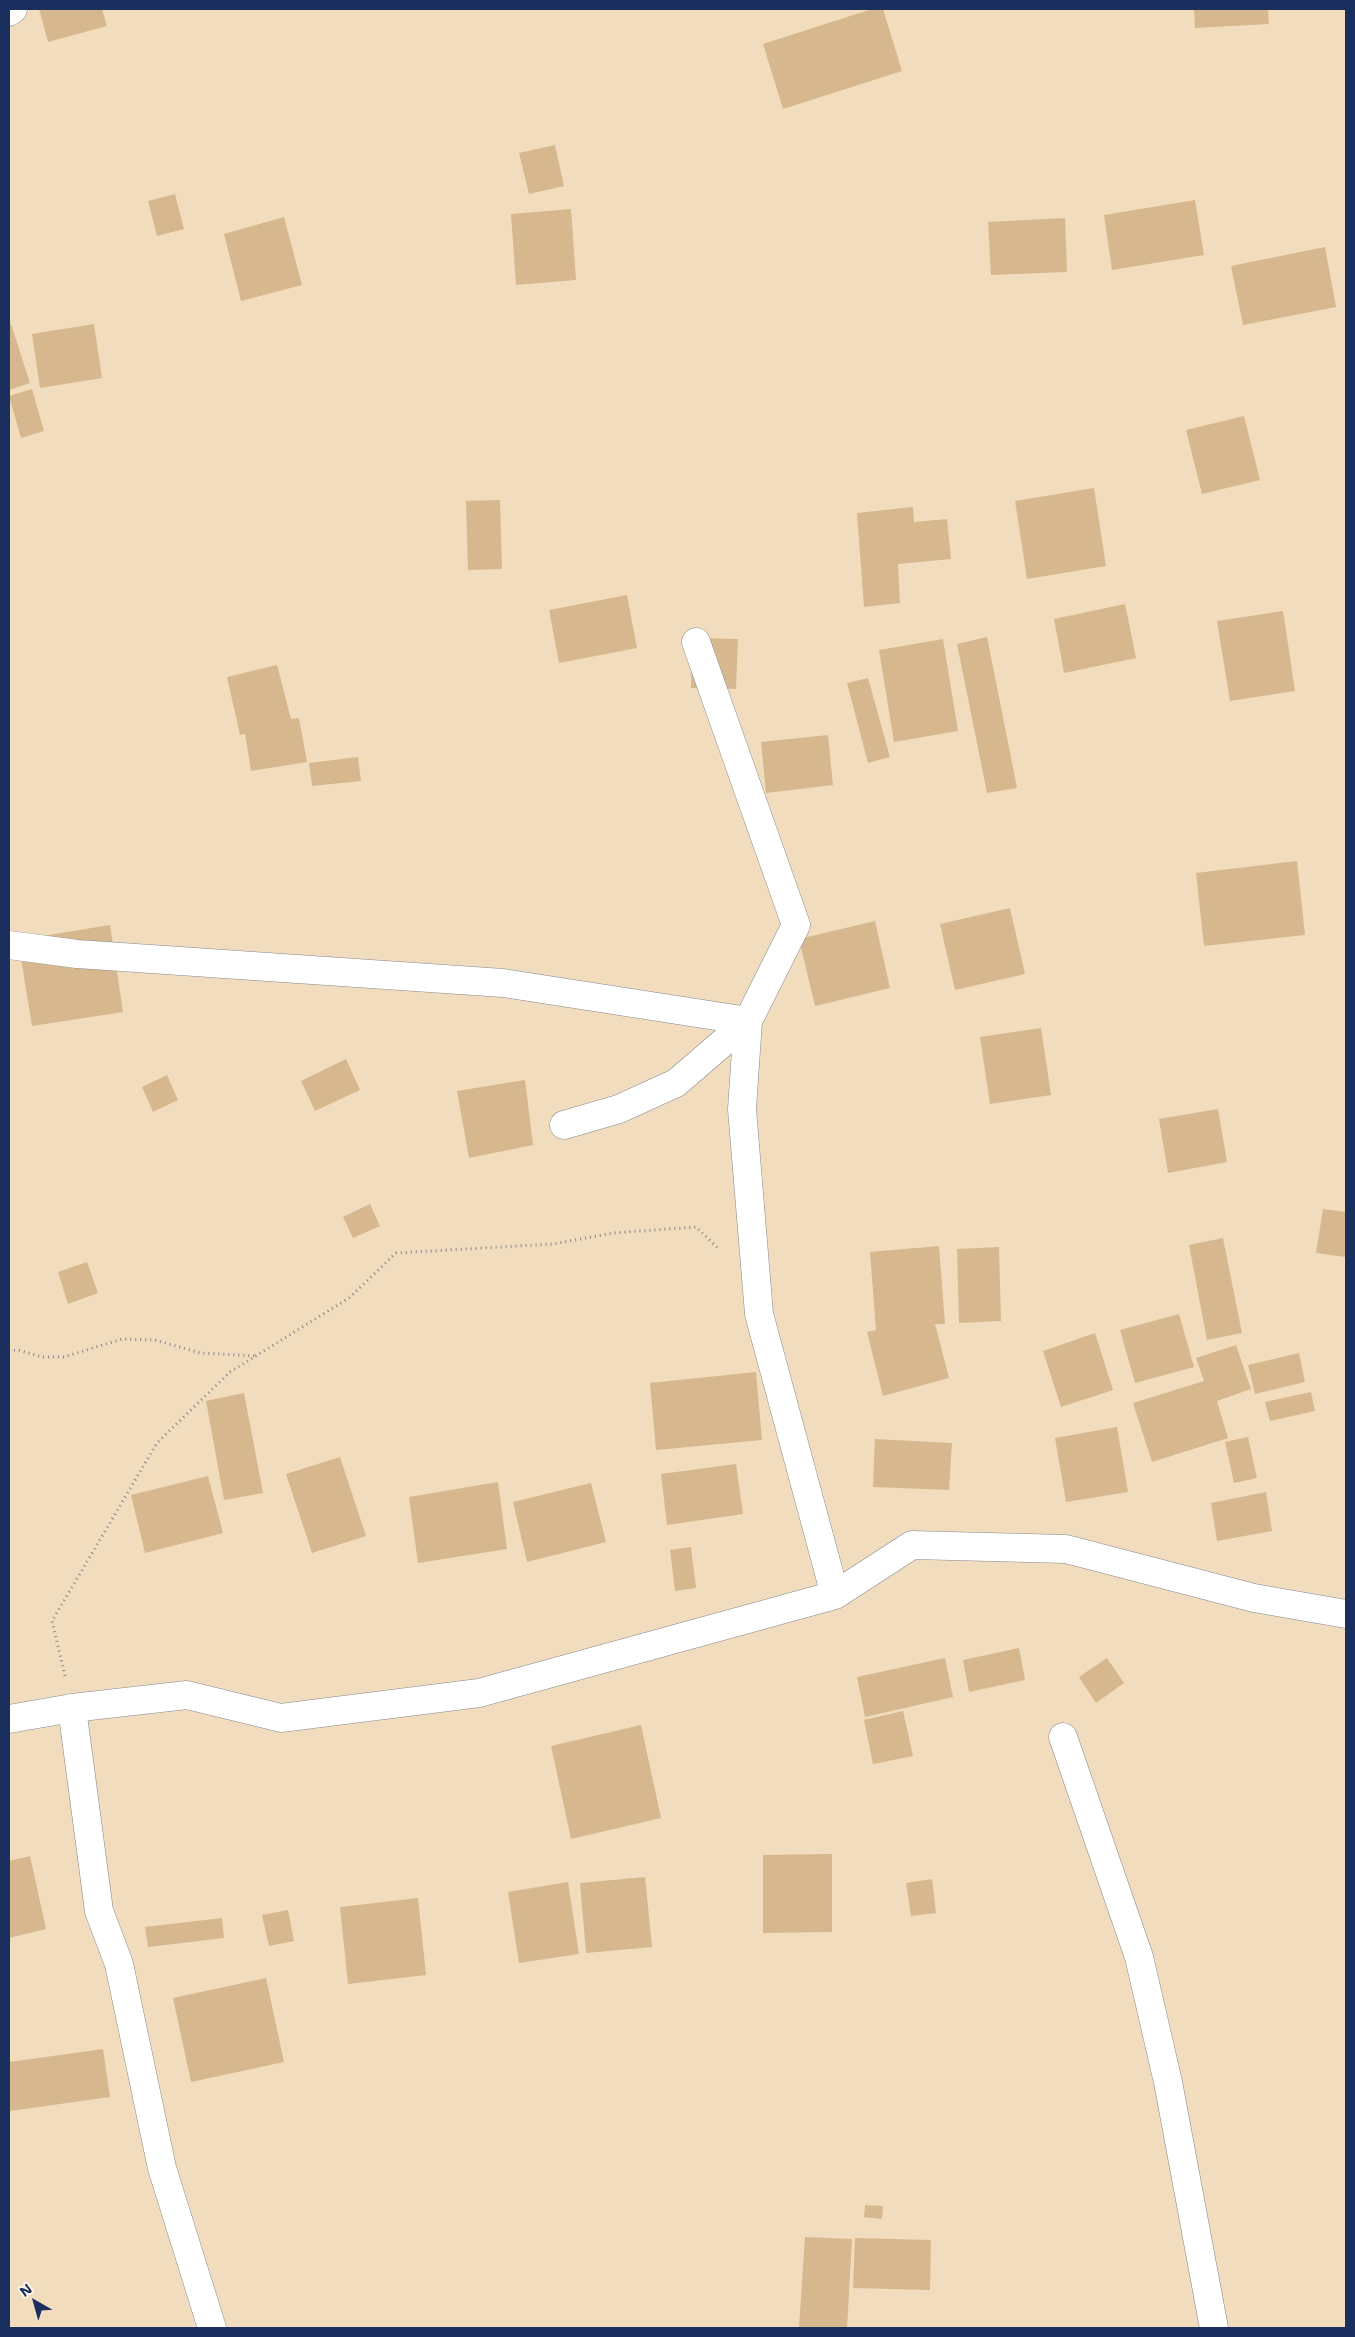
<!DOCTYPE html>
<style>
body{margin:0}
#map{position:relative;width:1355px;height:2337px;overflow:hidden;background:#f1ddbd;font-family:"Shantell Sans",sans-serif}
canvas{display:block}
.frame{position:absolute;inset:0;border:10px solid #1b2f5e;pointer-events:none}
.north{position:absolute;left:10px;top:2277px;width:50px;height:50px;-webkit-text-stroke:4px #fcf5e5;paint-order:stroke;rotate:322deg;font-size:14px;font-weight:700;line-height:20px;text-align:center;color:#1b2f5e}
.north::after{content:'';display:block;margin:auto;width:18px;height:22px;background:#1b2f5e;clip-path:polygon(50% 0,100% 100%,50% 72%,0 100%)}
</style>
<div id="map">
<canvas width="1355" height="2337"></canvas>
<div class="frame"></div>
<div class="north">N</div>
</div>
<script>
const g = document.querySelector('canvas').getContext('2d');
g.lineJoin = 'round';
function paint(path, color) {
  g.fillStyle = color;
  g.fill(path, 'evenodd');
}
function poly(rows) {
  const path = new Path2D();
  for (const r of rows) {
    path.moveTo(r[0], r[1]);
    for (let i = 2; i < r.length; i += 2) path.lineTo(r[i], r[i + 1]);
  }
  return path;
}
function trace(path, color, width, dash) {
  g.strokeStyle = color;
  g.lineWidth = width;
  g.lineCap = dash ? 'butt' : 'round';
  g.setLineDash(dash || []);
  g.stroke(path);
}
paint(poly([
 [39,9,102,9,107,26,48,42],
 [872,9,883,9,902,71,783,109,763,44],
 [1194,9,1268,9,1269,24,1195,28],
 [555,145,564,186,529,194,519,153],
 [175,194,184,229,157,236,148,201],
 [1195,200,1204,255,1112,270,1104,215],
 [571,209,576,280,516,285,511,214],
 [284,217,302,285,241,301,224,234],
 [1065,218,1067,272,991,275,988,222],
 [1325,247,1336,307,1243,325,1231,266],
 [11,324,30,383,9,390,9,325],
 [94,324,102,378,40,388,32,334],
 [32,389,44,431,21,438,9,396],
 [1244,416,1260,480,1202,494,1186,430],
 [1094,488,1106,566,1027,579,1015,501],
 [500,500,502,569,468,570,466,501],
 [913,507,914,522,947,519,951,559,898,564,900,603,864,607,857,513],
 [627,595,637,648,559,663,549,610],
 [1125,604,1136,658,1064,673,1054,619],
 [1283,611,1295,691,1230,701,1217,621],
 [987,637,1017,788,987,793,957,644],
 [692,638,738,639,736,689,691,688],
 [943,639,958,731,894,742,879,650],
 [277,665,291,719,299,718,307,762,251,771,245,734,240,735,227,677],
 [868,678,890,757,868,763,847,683],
 [828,735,833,785,766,793,761,742],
 [358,757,361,781,312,786,309,763],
 [1297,861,1305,935,1204,946,1196,873],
 [1010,908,1025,974,955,990,940,924],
 [875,921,890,988,815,1006,799,939],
 [110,925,123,1012,32,1026,18,940],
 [1041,1028,1051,1095,990,1104,980,1037],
 [346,1059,360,1090,315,1111,301,1081],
 [167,1075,178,1100,153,1112,142,1087],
 [525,1080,533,1145,469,1158,457,1091],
 [1218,1109,1227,1162,1168,1173,1159,1119],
 [370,1204,380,1226,353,1238,343,1217],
 [1323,1209,1346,1212,1346,1257,1316,1253],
 [1223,1238,1242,1333,1207,1340,1189,1245],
 [939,1246,945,1324,935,1324,949,1378,883,1396,867,1332,876,1330,870,1252],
 [999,1247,1001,1321,959,1323,957,1249],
 [87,1262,98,1293,68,1304,58,1272],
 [1179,1314,1194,1367,1135,1383,1120,1330],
 [1095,1333,1113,1390,1061,1407,1043,1351],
 [1236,1345,1251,1389,1217,1401,1228,1438,1152,1462,1133,1403,1204,1381,1196,1358],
 [1299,1353,1305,1382,1255,1394,1248,1365],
 [756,1372,762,1440,656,1450,650,1383],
 [1311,1392,1315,1411,1270,1421,1265,1402],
 [244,1393,263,1493,224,1500,206,1401],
 [1117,1427,1128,1492,1066,1502,1055,1438],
 [1248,1437,1257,1478,1234,1483,1225,1442],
 [875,1439,952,1443,949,1490,873,1487],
 [340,1457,366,1536,312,1553,286,1474],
 [736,1464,743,1514,667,1525,661,1474],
 [208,1476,223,1533,145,1553,131,1495],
 [498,1482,507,1549,418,1563,409,1497],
 [591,1483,606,1542,527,1562,513,1502],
 [1266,1492,1272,1531,1217,1541,1211,1503],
 [691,1547,696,1588,675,1591,670,1550],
 [1019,1648,1025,1680,969,1692,963,1660],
 [945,1658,953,1697,865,1717,857,1677],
 [1107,1658,1124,1683,1096,1703,1079,1677],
 [903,1711,913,1756,873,1764,864,1720],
 [641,1725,661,1818,571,1839,551,1746],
 [832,1854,832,1932,763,1933,763,1855],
 [30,1856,46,1929,9,1938,9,1861],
 [645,1877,652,1947,586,1953,580,1883],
 [932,1879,936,1913,911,1916,906,1883],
 [568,1882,579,1954,519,1963,508,1892],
 [418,1898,426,1975,348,1984,340,1907],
 [288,1910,294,1941,269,1946,262,1915],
 [222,1918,224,1938,148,1947,145,1927],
 [266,1978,284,2062,191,2082,173,1998],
 [103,2049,110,2097,10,2111,9,2062],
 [865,2205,883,2206,882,2219,864,2217],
 [805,2237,852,2239,847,2328,799,2328],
 [855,2238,931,2240,930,2290,853,2288]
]), '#d7b78d');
const street = poly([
 [9,12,13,9],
 [696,642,796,925,748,1021,742,1109,759,1314,835,1595],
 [9,945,77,954,503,983,748,1021],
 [564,1125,619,1109,676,1083,748,1021],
 [72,1708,99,1911,119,1964,162,2168,212,2328],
 [9,1719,72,1708,187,1695,281,1718,479,1693,835,1595,912,1545,1066,1549,1254,1598,1346,1614],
 [1063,1737,1139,1957,1168,2082,1214,2328]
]);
trace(street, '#86868e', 29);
trace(poly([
 [9,1351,18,1350,42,1357,64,1357,122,1339,155,1340,200,1353,256,1356],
 [65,1676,52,1621,157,1443,230,1372,349,1298,396,1253,553,1244,613,1233,696,1227,719,1249]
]), '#86868e', 3, [1, 4]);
trace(street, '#fff', 28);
</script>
